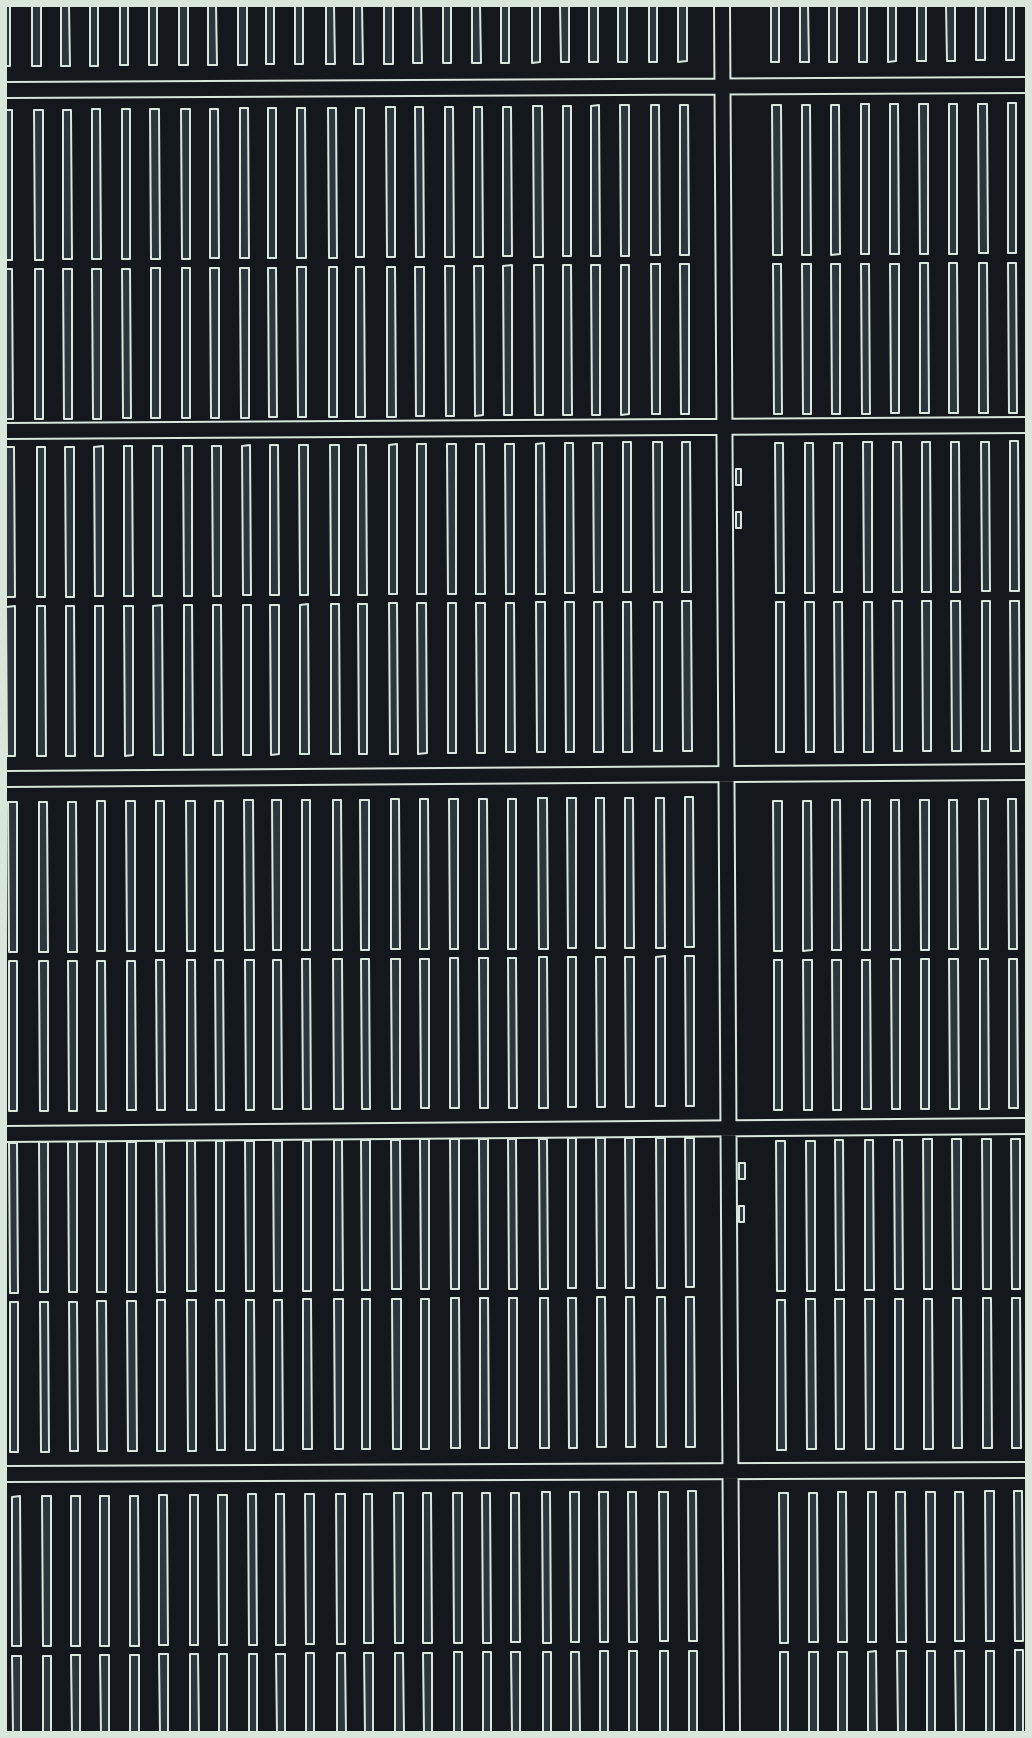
<!DOCTYPE html>
<style>
body{margin:0}
#map{position:relative;width:1032px;height:1738px;overflow:hidden;background:#14181c;font-family:Karla,sans-serif}
canvas{display:block}
.frame{position:absolute;inset:0;border:7px solid #d8e6dc;pointer-events:none}
</style>
<div id="map">
<canvas width="1032" height="1738"></canvas>
<div class="frame"></div>
</div>
<script>
const g = document.querySelector('canvas').getContext('2d');
g.lineJoin = 'round';
function paint(path, color) {
  g.fillStyle = color;
  g.fill(path, 'evenodd');
}
function poly(rows) {
  const path = new Path2D();
  for (const r of rows) {
    path.moveTo(r[0], r[1]);
    for (let i = 2; i < r.length; i += 2) path.lineTo(r[i], r[i + 1]);
  }
  return path;
}
function trace(path, color, width, dash) {
  g.strokeStyle = color;
  g.lineWidth = width;
  g.lineCap = dash ? 'butt' : 'round';
  g.setLineDash(dash || []);
  g.stroke(path);
}
const building = poly([
 [5,5,10,5,10,66,5,66,5,5],
 [32,5,41,5,41,66,32,66,32,5],
 [61,5,69,5,70,66,61,66,61,5],
 [90,5,98,5,98,66,90,66,90,5],
 [120,5,128,5,128,65,120,65,120,5],
 [149,5,157,5,157,65,149,65,149,5],
 [179,5,188,5,188,65,179,65,179,5],
 [208,5,216,5,217,65,208,65,208,5],
 [238,5,247,5,247,65,238,65,238,5],
 [266,5,274,5,274,64,266,64,266,5],
 [295,5,303,5,303,64,295,64,295,5],
 [326,5,334,5,335,64,326,64,326,5],
 [354,5,362,5,363,64,354,64,354,5],
 [384,5,393,5,393,64,384,64,384,5],
 [413,5,421,5,422,63,413,63,413,5],
 [443,5,451,5,451,63,443,63,443,5],
 [472,5,480,5,481,63,472,63,472,5],
 [501,5,509,5,509,63,501,63,501,5],
 [532,5,540,5,540,62,532,63,532,5],
 [560,5,569,5,569,62,561,62,560,5],
 [589,5,598,5,598,62,589,62,589,5],
 [618,5,627,5,627,62,618,62,618,5],
 [649,5,657,5,657,62,649,62,649,5],
 [678,5,687,5,687,61,678,62,678,5],
 [771,5,779,5,779,62,771,62,771,5],
 [800,5,808,5,809,62,800,62,800,5],
 [829,5,837,5,837,62,829,62,829,5],
 [859,5,867,5,867,62,859,62,859,5],
 [888,5,896,5,896,61,888,62,888,5],
 [917,5,926,5,926,61,917,61,917,5],
 [946,5,955,5,955,61,947,61,946,5],
 [976,5,985,5,985,60,976,60,976,5],
 [1006,5,1014,5,1014,60,1006,60,1006,5],
 [1008,103,1016,103,1016,253,1008,253,1008,103],
 [861,104,869,104,869,254,861,254,861,104],
 [890,104,898,104,899,254,890,254,890,104],
 [919,104,928,104,928,254,920,254,919,104],
 [949,104,957,104,957,254,949,254,949,104],
 [978,104,987,104,988,253,979,253,978,104],
 [599,105,600,256,591,256,591,106,599,105],
 [620,105,629,105,629,256,621,256,620,105],
 [651,105,659,105,660,255,651,255,651,105],
 [680,105,688,105,689,255,680,255,680,105],
 [772,105,781,105,782,255,773,255,772,105],
 [802,105,810,105,811,255,802,255,802,105],
 [831,105,839,105,840,254,831,255,831,105],
 [533,106,542,106,543,257,534,257,533,106],
 [563,106,571,106,571,256,563,256,563,106],
 [386,107,395,107,395,257,387,257,386,107],
 [415,107,423,107,424,257,416,257,415,107],
 [445,107,453,107,454,257,445,257,445,107],
 [474,107,482,107,483,257,474,257,474,107],
 [503,107,511,107,512,256,503,256,503,107],
 [240,108,248,108,249,258,240,258,240,108],
 [268,108,276,108,276,258,268,258,268,108],
 [297,108,305,108,306,258,297,258,297,108],
 [328,108,336,108,337,258,329,258,328,108],
 [356,108,364,108,364,257,356,257,356,108],
 [92,109,100,109,101,259,92,259,92,109],
 [122,109,130,109,130,259,122,259,122,109],
 [150,109,159,109,160,259,151,259,150,109],
 [181,109,190,109,190,259,182,259,181,109],
 [210,109,218,109,219,258,210,258,210,109],
 [5,110,12,110,12,260,5,260,5,110],
 [34,110,43,110,43,260,35,260,34,110],
 [63,110,71,110,72,259,63,259,63,110],
 [920,263,928,263,929,413,920,413,920,263],
 [949,263,957,263,958,413,949,413,949,263],
 [979,263,987,263,988,413,979,413,979,263],
 [1008,263,1016,263,1017,413,1009,413,1008,263],
 [651,264,660,264,660,414,652,414,651,264],
 [680,264,689,264,689,414,681,414,680,264],
 [773,264,781,264,782,414,774,414,773,264],
 [802,264,811,264,811,414,803,414,802,264],
 [831,264,840,264,840,414,832,414,831,264],
 [861,264,869,264,870,414,862,414,861,264],
 [890,264,899,264,899,413,891,413,890,264],
 [512,265,512,415,504,415,503,266,512,265],
 [534,265,543,265,543,415,535,415,534,265],
 [563,265,571,265,572,415,563,415,563,265],
 [591,265,600,265,600,415,592,415,591,265],
 [621,265,629,265,629,414,621,415,621,265],
 [445,266,454,266,454,416,446,416,445,266],
 [474,266,483,266,483,415,475,416,474,266],
 [297,267,306,267,306,417,298,417,297,267],
 [329,267,337,267,337,417,329,417,329,267],
 [356,267,364,267,365,417,356,417,356,267],
 [387,267,395,267,396,417,387,417,387,267],
 [415,267,424,267,424,416,416,416,415,267],
 [151,268,160,268,160,418,151,418,151,268],
 [182,268,190,268,190,418,182,418,182,268],
 [210,268,219,268,219,418,211,418,210,268],
 [240,268,249,268,249,418,241,418,240,268],
 [268,268,276,268,277,417,269,417,268,268],
 [5,269,12,269,13,419,5,419,5,269],
 [35,269,43,269,43,419,35,419,35,269],
 [63,269,72,269,72,419,64,419,63,269],
 [92,269,101,269,101,419,93,419,92,269],
 [122,269,130,269,131,418,123,418,122,269],
 [1010,441,1018,441,1019,591,1010,591,1010,441],
 [623,442,631,442,631,592,623,592,623,442],
 [653,442,662,442,662,592,654,592,653,442],
 [682,442,690,442,691,592,682,592,682,442],
 [863,442,872,442,872,592,864,592,863,442],
 [893,442,901,442,902,592,893,592,893,442],
 [922,442,930,442,931,592,922,592,922,442],
 [951,442,959,442,960,592,951,592,951,442],
 [981,442,989,442,990,591,982,591,981,442],
 [544,443,545,594,536,594,536,444,544,443],
 [565,443,573,443,574,593,565,593,565,443],
 [593,443,602,443,602,592,594,592,593,443],
 [775,443,783,443,784,593,776,593,775,443],
 [805,443,813,443,814,593,805,593,805,443],
 [834,443,842,443,842,592,834,592,834,443],
 [397,444,397,594,389,594,389,445,397,444],
 [417,444,426,444,426,594,417,594,417,444],
 [447,444,456,444,456,594,448,594,447,444],
 [476,444,484,444,485,594,476,594,476,444],
 [505,444,514,444,514,594,506,594,505,444],
 [250,445,251,595,243,595,242,446,250,445],
 [270,445,278,445,279,595,270,595,270,445],
 [299,445,308,445,308,595,300,595,299,445],
 [330,445,339,445,339,595,331,595,330,445],
 [358,445,366,445,367,595,358,595,358,445],
 [103,446,103,596,95,596,94,447,103,446],
 [124,446,132,446,133,596,124,596,124,446],
 [153,446,162,446,162,596,153,596,153,446],
 [183,446,192,446,192,596,184,596,183,446],
 [212,446,221,446,221,596,213,596,212,446],
 [6,447,14,447,15,597,6,597,6,447],
 [37,447,45,447,45,597,37,597,37,447],
 [65,447,74,447,74,597,66,597,65,447],
 [736,469,741,469,741,485,736,485,736,469],
 [736,512,741,512,741,528,736,528,736,512],
 [682,601,691,601,692,751,683,751,682,601],
 [893,601,902,601,902,751,894,751,893,601],
 [922,601,931,601,931,751,923,751,922,601],
 [951,601,960,601,961,751,952,751,951,601],
 [982,601,990,601,990,751,982,751,982,601],
 [1010,601,1019,601,1020,751,1011,751,1010,601],
 [536,602,545,602,545,752,537,752,536,602],
 [565,602,574,602,574,752,566,752,565,602],
 [594,602,602,602,603,752,594,752,594,602],
 [623,602,631,602,632,752,623,752,623,602],
 [654,602,662,602,662,751,654,751,654,602],
 [776,602,784,602,784,752,776,752,776,602],
 [805,602,814,602,814,752,806,752,805,602],
 [834,602,842,602,843,752,835,752,834,602],
 [864,602,872,602,873,752,864,752,864,602],
 [389,603,397,603,398,754,390,754,389,603],
 [417,603,426,603,427,753,418,754,417,603],
 [448,603,456,603,456,753,448,753,448,603],
 [476,603,485,603,485,753,477,753,476,603],
 [506,603,514,603,515,752,506,752,506,603],
 [308,604,309,754,300,754,300,605,308,604],
 [331,604,339,604,340,754,331,754,331,604],
 [358,604,367,604,367,754,359,754,358,604],
 [162,605,163,755,154,755,153,606,162,605],
 [184,605,192,605,193,755,184,755,184,605],
 [213,605,221,605,222,755,213,755,213,605],
 [243,605,251,605,251,755,243,755,243,605],
 [270,605,279,605,279,754,271,755,270,605],
 [15,606,15,756,7,756,6,607,15,606],
 [37,606,45,606,46,756,37,756,37,606],
 [66,606,74,606,75,756,66,756,66,606],
 [95,606,103,606,103,756,95,756,95,606],
 [124,606,133,606,133,755,125,756,124,606],
 [685,797,693,797,694,947,685,947,685,797],
 [538,798,547,798,548,949,539,949,538,798],
 [567,798,576,798,576,948,568,948,567,798],
 [596,798,604,798,605,948,596,948,596,798],
 [625,798,633,798,634,948,625,948,625,798],
 [656,798,664,798,665,948,656,948,656,798],
 [391,799,399,799,400,949,391,949,391,799],
 [420,799,428,799,429,949,420,949,420,799],
 [449,799,458,799,458,949,450,949,449,799],
 [479,799,487,799,488,949,479,949,479,799],
 [508,799,516,799,516,949,508,949,508,799],
 [979,799,988,799,988,949,980,949,979,799],
 [1008,799,1016,799,1017,949,1009,949,1008,799],
 [244,800,253,800,254,950,245,950,244,800],
 [272,800,281,800,281,950,273,950,272,800],
 [302,800,310,800,310,950,302,950,302,800],
 [333,800,341,800,342,950,333,950,333,800],
 [360,800,369,800,369,950,361,950,360,800],
 [832,800,840,800,841,950,832,950,832,800],
 [862,800,870,800,870,950,862,950,862,800],
 [891,800,899,800,900,950,891,950,891,800],
 [920,800,929,800,929,950,921,950,920,800],
 [949,800,957,800,958,949,949,949,949,800],
 [97,801,105,801,105,951,97,951,97,801],
 [126,801,135,801,135,951,127,951,126,801],
 [156,801,164,801,164,951,156,951,156,801],
 [186,801,195,801,195,951,187,951,186,801],
 [215,801,223,801,223,951,215,951,215,801],
 [773,801,782,801,782,951,774,951,773,801],
 [803,801,811,801,812,950,803,951,803,801],
 [8,802,17,802,17,952,9,952,8,802],
 [39,802,47,802,48,952,39,952,39,802],
 [68,802,76,802,77,952,68,952,68,802],
 [665,956,665,1106,656,1106,656,957,665,956],
 [685,956,694,956,694,1106,686,1106,685,956],
 [539,957,547,957,548,1108,539,1108,539,957],
 [568,957,576,957,576,1107,568,1107,568,957],
 [596,957,605,957,605,1107,597,1107,596,957],
 [625,957,634,957,634,1107,626,1107,625,957],
 [450,958,458,958,459,1108,450,1108,450,958],
 [479,958,488,958,488,1108,480,1108,479,958],
 [508,958,516,958,517,1108,509,1108,508,958],
 [302,959,310,959,311,1109,303,1109,302,959],
 [333,959,342,959,343,1109,334,1109,333,959],
 [361,959,369,959,370,1109,362,1109,361,959],
 [391,959,400,959,400,1109,392,1109,391,959],
 [420,959,429,959,429,1108,421,1108,420,959],
 [891,959,900,959,900,1109,892,1109,891,959],
 [921,959,929,959,929,1109,921,1109,921,959],
 [949,959,958,959,959,1109,950,1109,949,959],
 [980,959,988,959,989,1109,980,1109,980,959],
 [1009,959,1017,959,1018,1108,1009,1108,1009,959],
 [156,960,164,960,165,1110,157,1110,156,960],
 [187,960,195,960,196,1110,187,1110,187,960],
 [215,960,223,960,224,1110,216,1110,215,960],
 [245,960,254,960,254,1110,246,1110,245,960],
 [273,960,281,960,282,1109,273,1109,273,960],
 [774,960,782,960,782,1110,774,1110,774,960],
 [803,960,812,960,812,1110,804,1110,803,960],
 [832,960,841,960,841,1110,833,1110,832,960],
 [862,960,870,960,871,1109,862,1109,862,960],
 [9,961,17,961,17,1111,9,1111,9,961],
 [39,961,48,961,48,1111,40,1111,39,961],
 [68,961,77,961,77,1111,69,1111,68,961],
 [97,961,105,961,106,1111,97,1111,97,961],
 [127,961,135,961,136,1110,127,1110,127,961],
 [568,1138,576,1138,576,1288,568,1288,568,1138],
 [596,1138,605,1138,605,1288,597,1288,596,1138],
 [625,1138,634,1138,634,1288,626,1288,625,1138],
 [656,1138,665,1138,665,1288,657,1288,656,1138],
 [685,1138,694,1138,694,1287,686,1287,685,1138],
 [420,1139,429,1139,429,1289,421,1289,420,1139],
 [450,1139,459,1139,459,1289,451,1289,450,1139],
 [479,1139,488,1139,488,1289,480,1289,479,1139],
 [508,1139,516,1139,517,1289,509,1289,508,1139],
 [539,1139,547,1139,548,1289,540,1289,539,1139],
 [923,1139,932,1139,932,1289,924,1289,923,1139],
 [952,1139,961,1139,961,1289,953,1289,952,1139],
 [982,1139,991,1139,991,1289,983,1289,982,1139],
 [1011,1139,1020,1139,1020,1289,1012,1289,1011,1139],
 [334,1140,342,1140,343,1290,334,1290,334,1140],
 [361,1140,370,1140,370,1290,362,1290,361,1140],
 [391,1140,400,1140,401,1289,392,1289,391,1140],
 [835,1140,843,1140,844,1290,836,1290,835,1140],
 [865,1140,873,1140,874,1290,865,1290,865,1140],
 [894,1140,902,1140,903,1289,895,1289,894,1140],
 [187,1141,195,1141,196,1291,187,1291,187,1141],
 [216,1141,224,1141,224,1291,216,1291,216,1141],
 [245,1141,254,1141,254,1291,246,1291,245,1141],
 [273,1141,282,1141,282,1291,274,1291,273,1141],
 [303,1141,311,1141,311,1291,303,1291,303,1141],
 [776,1141,785,1141,785,1291,777,1291,776,1141],
 [806,1141,815,1141,815,1291,807,1291,806,1141],
 [39,1142,48,1142,48,1292,40,1292,39,1142],
 [68,1142,77,1142,77,1292,69,1292,68,1142],
 [97,1142,106,1142,106,1292,97,1292,97,1142],
 [127,1142,136,1142,136,1292,127,1292,127,1142],
 [156,1142,164,1142,165,1292,157,1292,156,1142],
 [9,1143,17,1143,18,1293,10,1293,9,1143],
 [739,1163,745,1163,745,1179,739,1179,739,1163],
 [739,1206,744,1206,744,1222,739,1222,739,1206],
 [597,1297,605,1297,606,1447,597,1447,597,1297],
 [626,1297,634,1297,635,1447,626,1447,626,1297],
 [657,1297,665,1297,666,1447,657,1447,657,1297],
 [686,1297,694,1297,695,1447,686,1447,686,1297],
 [451,1298,459,1298,460,1448,451,1448,451,1298],
 [480,1298,488,1298,489,1448,480,1448,480,1298],
 [509,1298,517,1298,517,1448,509,1448,509,1298],
 [540,1298,548,1298,549,1448,540,1448,540,1298],
 [568,1298,576,1298,577,1448,569,1448,568,1298],
 [953,1298,961,1298,962,1448,953,1448,953,1298],
 [983,1298,991,1298,992,1448,983,1448,983,1298],
 [1012,1298,1020,1298,1021,1448,1012,1448,1012,1298],
 [303,1299,311,1299,312,1449,303,1449,303,1299],
 [334,1299,343,1299,343,1449,335,1449,334,1299],
 [362,1299,370,1299,370,1449,362,1449,362,1299],
 [392,1299,401,1299,401,1449,393,1449,392,1299],
 [421,1299,429,1299,429,1449,421,1449,421,1299],
 [806,1299,815,1299,816,1449,807,1449,806,1299],
 [835,1299,844,1299,844,1449,836,1449,835,1299],
 [865,1299,874,1299,874,1449,866,1449,865,1299],
 [895,1299,903,1299,903,1449,895,1449,895,1299],
 [924,1299,932,1299,933,1449,924,1449,924,1299],
 [157,1300,165,1300,165,1451,157,1451,157,1300],
 [187,1300,196,1300,196,1451,188,1451,187,1300],
 [216,1300,224,1300,225,1450,217,1450,216,1300],
 [246,1300,254,1300,255,1450,246,1450,246,1300],
 [274,1300,282,1300,283,1450,274,1450,274,1300],
 [777,1300,785,1300,786,1450,777,1450,777,1300],
 [97,1301,106,1301,107,1451,98,1451,97,1301],
 [127,1301,136,1301,137,1451,128,1451,127,1301],
 [10,1302,18,1302,18,1452,10,1452,10,1302],
 [40,1302,48,1302,49,1452,41,1452,40,1302],
 [69,1302,77,1302,78,1451,70,1451,69,1302],
 [688,1491,696,1491,697,1641,689,1641,688,1491],
 [985,1491,994,1491,994,1641,986,1641,985,1491],
 [1014,1491,1022,1491,1023,1641,1015,1641,1014,1491],
 [542,1492,550,1492,551,1643,543,1643,542,1492],
 [570,1492,579,1492,579,1642,571,1642,570,1492],
 [599,1492,608,1492,608,1642,600,1642,599,1492],
 [628,1492,636,1492,637,1642,629,1642,628,1492],
 [659,1492,668,1492,668,1641,660,1641,659,1492],
 [838,1492,846,1492,847,1642,838,1642,838,1492],
 [868,1492,876,1492,876,1642,868,1642,868,1492],
 [896,1492,905,1492,906,1642,897,1642,896,1492],
 [926,1492,935,1492,935,1642,927,1642,926,1492],
 [955,1492,963,1492,964,1641,955,1641,955,1492],
 [394,1493,403,1493,403,1643,395,1643,394,1493],
 [423,1493,431,1493,432,1643,423,1643,423,1493],
 [453,1493,462,1493,462,1643,454,1643,453,1493],
 [482,1493,490,1493,491,1643,483,1643,482,1493],
 [511,1493,519,1493,520,1642,511,1642,511,1493],
 [779,1493,788,1493,788,1643,780,1643,779,1493],
 [809,1493,817,1493,818,1642,809,1642,809,1493],
 [248,1494,256,1494,257,1645,249,1645,248,1494],
 [276,1494,284,1494,285,1645,276,1645,276,1494],
 [305,1494,314,1494,314,1644,306,1644,305,1494],
 [336,1494,345,1494,345,1644,337,1644,336,1494],
 [364,1494,372,1494,373,1643,364,1643,364,1494],
 [159,1495,167,1495,168,1645,159,1645,159,1495],
 [190,1495,198,1495,198,1645,190,1645,190,1495],
 [218,1495,227,1495,227,1645,219,1645,218,1495],
 [20,1496,21,1646,12,1646,12,1497,20,1496],
 [42,1496,51,1496,51,1646,43,1646,42,1496],
 [71,1496,80,1496,80,1646,71,1646,71,1496],
 [100,1496,109,1496,109,1646,100,1646,100,1496],
 [130,1496,138,1496,139,1646,130,1646,130,1496],
 [1015,1650,1023,1650,1023,1733,1015,1733,1015,1650],
 [600,1651,608,1651,608,1733,600,1733,600,1651],
 [629,1651,637,1651,637,1733,629,1733,629,1651],
 [660,1651,668,1651,668,1733,660,1733,660,1651],
 [689,1651,697,1651,697,1733,689,1733,689,1651],
 [876,1651,877,1733,868,1733,868,1652,876,1651],
 [897,1651,906,1651,906,1733,898,1733,897,1651],
 [927,1651,935,1651,935,1733,927,1733,927,1651],
 [955,1651,964,1651,964,1733,956,1733,955,1651],
 [986,1651,994,1651,994,1733,986,1733,986,1651],
 [454,1652,462,1652,462,1733,454,1733,454,1652],
 [483,1652,491,1652,491,1733,483,1733,483,1652],
 [511,1652,520,1652,520,1733,512,1733,511,1652],
 [543,1652,551,1652,551,1733,543,1733,543,1652],
 [571,1652,579,1652,580,1733,571,1733,571,1652],
 [780,1652,788,1652,788,1733,780,1733,780,1652],
 [809,1652,818,1652,818,1733,809,1733,809,1652],
 [838,1652,847,1652,847,1733,838,1733,838,1652],
 [306,1653,314,1653,314,1733,306,1733,306,1653],
 [337,1653,345,1653,346,1733,337,1733,337,1653],
 [364,1653,373,1653,373,1733,365,1733,364,1653],
 [395,1653,403,1653,404,1733,395,1733,395,1653],
 [423,1653,432,1653,432,1733,424,1733,423,1653],
 [159,1654,168,1654,168,1733,160,1733,159,1654],
 [190,1654,198,1654,199,1733,190,1733,190,1654],
 [219,1654,227,1654,227,1733,219,1733,219,1654],
 [249,1654,257,1654,257,1733,249,1733,249,1654],
 [276,1654,285,1654,285,1733,277,1733,276,1654],
 [71,1655,80,1655,80,1733,72,1733,71,1655],
 [100,1655,109,1655,109,1733,101,1733,100,1655],
 [130,1655,139,1655,139,1733,130,1733,130,1655],
 [12,1656,21,1656,21,1733,13,1733,12,1656],
 [43,1656,51,1656,51,1733,43,1733,43,1656]
]);
paint(building, '#2c363c');
trace(building, '#d8e6dc', 2);
const lane = poly([
 [722,5,732,1733],
 [5,90,1027,85],
 [5,431,1027,425],
 [5,779,1027,772],
 [5,1134,1027,1126],
 [5,1474,1027,1470]
]);
trace(lane, '#d8e6dc', 18);
trace(lane, '#14181c', 14);
</script>
